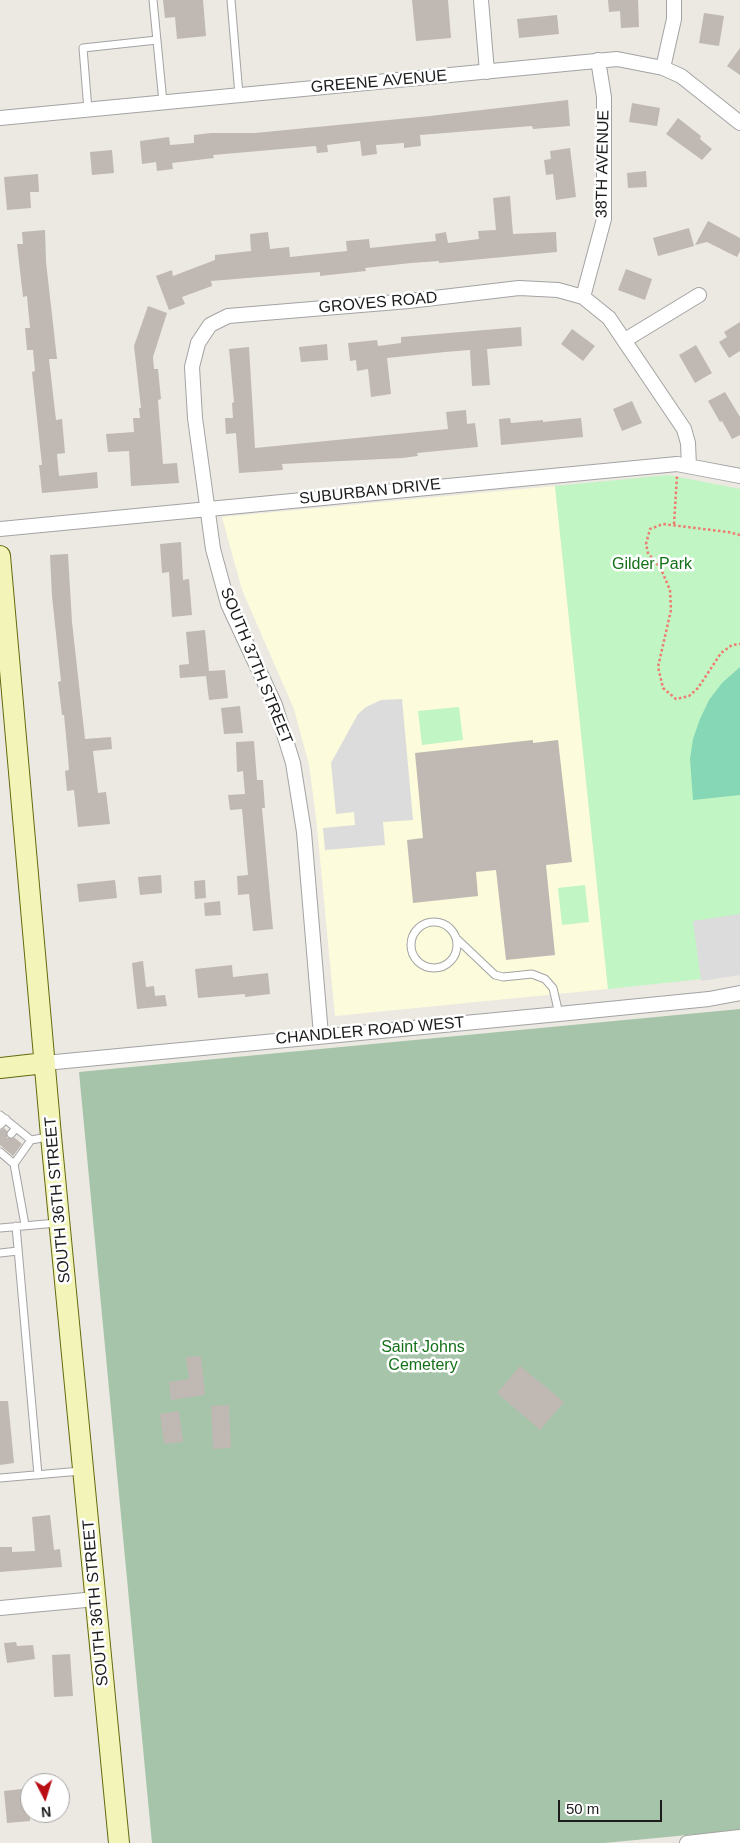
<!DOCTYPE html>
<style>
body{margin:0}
#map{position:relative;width:740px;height:1843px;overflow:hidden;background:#ece9e2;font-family:Arial,sans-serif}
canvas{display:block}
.north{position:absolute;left:20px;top:1773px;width:50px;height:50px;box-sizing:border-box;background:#fff;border:1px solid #a4a4a4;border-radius:50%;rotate:175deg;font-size:14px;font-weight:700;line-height:20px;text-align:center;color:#1c1c1c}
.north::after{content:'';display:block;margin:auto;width:18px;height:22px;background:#b90e13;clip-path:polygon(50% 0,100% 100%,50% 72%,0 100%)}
.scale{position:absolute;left:558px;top:1800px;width:104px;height:22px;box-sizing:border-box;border:2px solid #1c1c1c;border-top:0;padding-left:6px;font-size:15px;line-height:18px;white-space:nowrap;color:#1c1c1c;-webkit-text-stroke:4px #fff;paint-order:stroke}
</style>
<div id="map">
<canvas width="740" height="1843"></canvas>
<div class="north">N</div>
<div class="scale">50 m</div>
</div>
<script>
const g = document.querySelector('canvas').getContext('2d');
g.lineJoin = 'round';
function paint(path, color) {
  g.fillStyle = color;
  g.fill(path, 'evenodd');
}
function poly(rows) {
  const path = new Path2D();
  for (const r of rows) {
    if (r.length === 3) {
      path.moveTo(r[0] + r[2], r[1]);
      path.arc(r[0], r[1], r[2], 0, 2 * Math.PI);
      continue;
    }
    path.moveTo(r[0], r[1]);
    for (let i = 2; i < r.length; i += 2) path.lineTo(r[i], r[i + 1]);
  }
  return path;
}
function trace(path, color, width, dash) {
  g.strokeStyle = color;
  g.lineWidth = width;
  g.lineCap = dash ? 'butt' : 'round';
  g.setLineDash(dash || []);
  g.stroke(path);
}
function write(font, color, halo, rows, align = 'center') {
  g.font = font + ' Arial,sans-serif';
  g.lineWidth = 5;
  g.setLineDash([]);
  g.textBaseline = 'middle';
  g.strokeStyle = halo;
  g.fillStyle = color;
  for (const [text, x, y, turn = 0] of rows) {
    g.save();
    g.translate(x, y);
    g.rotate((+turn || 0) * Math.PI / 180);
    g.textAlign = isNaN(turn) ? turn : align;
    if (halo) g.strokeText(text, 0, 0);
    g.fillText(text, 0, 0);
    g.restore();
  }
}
paint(poly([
 [555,486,608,989,335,1016,316,817,309,765,294,709,242,590,222,517]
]), '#fcfbdb');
paint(poly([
 [740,1009,740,1830,604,1843,152,1843,79,1072]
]), '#a5c4a9');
paint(poly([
 [669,475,740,489,740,975,608,989,555,486],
 [459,707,463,740,422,745,418,711],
 [585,885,589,922,562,925,558,888]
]), '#c1f5c3');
paint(poly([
 [740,667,740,795,693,800,690,759,693,739,700,719,709,700,722,683]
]), '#85d7b5');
paint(poly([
 [402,699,413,820,383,822,385,845,325,850,323,828,355,825,354,812,336,814,331,763,358,714,366,707,381,700],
 [740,914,740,975,701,981,693,921]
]), '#dcdcdc');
paint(poly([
 [163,0,203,0,206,36,177,39,175,17,165,18],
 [412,0,448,0,451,38,416,41],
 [608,0,638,0,639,27,621,28,620,11,609,12],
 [704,13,724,16,719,46,699,43],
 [557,15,559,34,519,38,517,19],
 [740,48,740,75,727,66],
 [568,100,570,126,533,129,532,126,420,135,421,146,404,148,404,143,376,145,377,154,362,156,360,141,327,145,328,152,317,153,316,146,213,155,214,158,172,163,173,169,157,171,156,162,142,164,140,141,169,137,170,145,194,143,194,135,211,133,255,133,430,116],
 [632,103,660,108,657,126,629,122],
 [678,118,701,136,700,139,712,149,702,160,666,134],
 [570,148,576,197,556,200,553,174,546,175,544,160,551,159,550,151],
 [112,150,114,173,92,175,90,152],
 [646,171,647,187,628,188,627,173],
 [38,174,39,192,30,192,31,208,7,210,4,177],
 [510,196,513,234,556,232,557,252,439,263,439,261,411,263,365,268,366,271,320,276,320,272,211,281,212,286,182,297,185,304,169,310,156,276,172,270,173,276,215,260,215,255,251,251,250,234,268,232,270,249,289,247,290,257,347,251,346,241,369,239,370,248,436,241,435,234,446,232,448,243,479,239,478,231,496,230,493,198],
 [708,221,740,238,740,251,737,257,707,242,695,245],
 [689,228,694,246,658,256,653,238],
 [45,230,46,262,57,359,49,359,56,420,62,419,65,453,57,454,59,476,97,472,98,488,42,493,39,465,42,465,32,372,35,371,33,350,27,350,25,328,30,328,27,296,23,297,17,244,23,244,22,232],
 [626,269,652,279,645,300,618,290],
 [148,306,167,313,153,357,154,369,158,369,161,399,158,400,163,464,177,463,179,483,131,486,129,451,108,452,106,434,134,432,133,418,140,418,139,408,141,408,134,346],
 [740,322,740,351,729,358,719,342,727,337,724,332],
 [521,327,522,346,487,349,490,385,472,386,470,350,445,352,387,358,391,394,371,397,368,369,357,371,356,360,350,361,348,343,377,340,378,346,401,343,401,337],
 [572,329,595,346,583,361,561,344],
 [327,344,328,360,301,362,299,347],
 [696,345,712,373,695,383,679,355],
 [249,347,255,448,448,429,446,412,466,410,467,424,475,423,478,447,417,453,418,456,402,458,282,464,283,470,239,473,236,433,226,434,225,418,233,418,232,403,234,402,229,349],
 [725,392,740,417,740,435,732,439,722,421,720,422,708,401],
 [632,401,642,423,622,431,613,409],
 [510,418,511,423,543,420,543,422,581,418,583,437,501,445,499,419],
 [181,542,183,580,189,579,192,615,172,617,169,572,162,573,160,544],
 [68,554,72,622,85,739,111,737,112,749,93,751,98,793,106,792,110,824,78,827,74,790,67,791,65,771,69,770,68,757,64,715,62,715,58,682,61,681,52,596,50,555],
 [205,630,209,671,225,670,228,698,209,700,206,676,180,678,179,665,189,664,186,632],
 [240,706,243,733,224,734,221,708],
 [533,740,533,743,558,740,572,862,546,865,555,955,506,960,496,870,476,872,478,896,413,903,407,840,423,838,415,753],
 [254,741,257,780,263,780,265,808,262,808,273,929,253,931,249,894,238,895,237,876,248,875,242,809,230,810,228,795,245,794,243,771,237,772,236,742],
 [161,875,162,893,140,895,138,877],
 [115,880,117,898,79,902,77,884],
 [205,880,206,898,195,899,194,881],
 [220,901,221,915,205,916,204,903],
 [143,961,146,987,154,986,155,996,165,995,167,1006,137,1009,132,963],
 [232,965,233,977,268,973,270,994,245,997,245,994,198,998,195,969],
 [4,1128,7,1131,7,1138,15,1138,22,1144,13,1156,0,1145,0,1130],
 [201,1356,205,1395,171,1400,169,1382,189,1379,186,1357],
 [520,1366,564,1402,540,1430,497,1393],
 [0,1401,8,1401,14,1463,0,1465],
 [229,1405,231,1448,213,1449,211,1406],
 [179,1411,183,1442,164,1444,160,1414],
 [50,1515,54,1550,60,1549,62,1567,0,1572,0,1547,12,1547,12,1552,35,1551,32,1517],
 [16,1642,17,1646,33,1645,35,1659,7,1663,4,1643],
 [70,1654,73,1696,54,1697,52,1655],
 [30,1788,30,1821,7,1823,4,1791]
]), '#c0b8b2');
const lane = poly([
 [153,0,163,102],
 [231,0,239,95],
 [88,110,83,48,157,40],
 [434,945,23],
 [457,939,495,975,503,977,532,974,545,979,553,988,559,1014],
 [0,1115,31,1140,48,1137],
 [0,1125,6,1119],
 [11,1134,16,1128],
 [0,1152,14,1164],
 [25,1225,14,1164,31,1140],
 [16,1226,38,1475],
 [0,1228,57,1223],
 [0,1253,18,1251],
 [0,1478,81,1471]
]);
const street = poly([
 [481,0,487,72],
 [663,68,674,19,674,0],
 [0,118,617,59,663,68,681,76,740,123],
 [583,297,604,219,604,97,598,60],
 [625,340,699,295],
 [0,529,677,464,740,476],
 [321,1035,304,832,293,763,275,705,228,604,213,549,195,418,192,367,198,343,210,325,228,316,409,301,519,288,558,290,583,297,609,318,684,429,688,443,689,466],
 [45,1063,559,1014,709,999,740,993],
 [0,1608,96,1599],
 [687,1843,740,1837]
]);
const secondary = poly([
 [0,556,51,1136,119,1843],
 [0,1068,45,1063]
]);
trace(lane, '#a3a3a3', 9);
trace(street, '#a3a3a3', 16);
trace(secondary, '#62690c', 22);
trace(poly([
 [674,524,677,476],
 [740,535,728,532,663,524,650,529,646,544,648,553,661,569,670,590,671,610,658,667,663,688,676,699,689,696,698,688,721,653,732,645,740,644]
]), '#ef7a70', 2.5, [2.5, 2.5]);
trace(lane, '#fff', 7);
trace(street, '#fff', 14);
trace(secondary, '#f3f4b8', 20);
write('16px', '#1c1c1c', '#fff', [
 ["GREENE AVENUE",379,82,-5],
 ["38TH AVENUE",603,164,-89],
 ["GROVES ROAD",378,303,-5],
 ["SUBURBAN DRIVE",370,492,-6],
 ["SOUTH 37TH STREET",256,666,68],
 ["CHANDLER ROAD WEST",370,1031,-5],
 ["SOUTH 36TH STREET",58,1200,-95],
 ["SOUTH 36TH STREET",96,1603,-95]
]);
write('16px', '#137118', '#fff', [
 ["Gilder Park",652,565],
 ["Saint Johns",423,1348],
 ["Cemetery",423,1366]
]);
</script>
